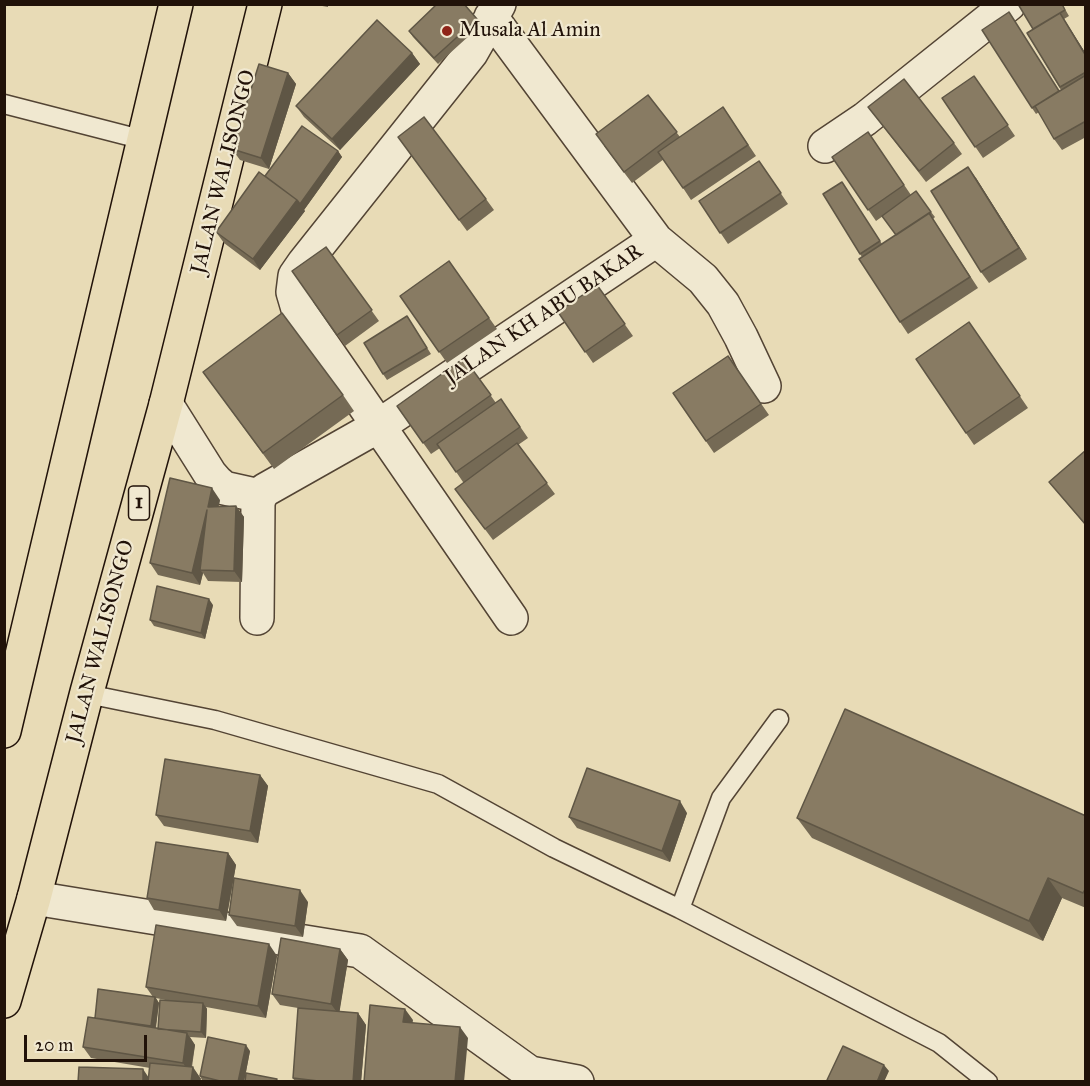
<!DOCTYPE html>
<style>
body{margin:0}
#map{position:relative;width:1090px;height:1086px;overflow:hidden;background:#e8dbb6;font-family:"IM FELL Great Primer",serif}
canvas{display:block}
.frame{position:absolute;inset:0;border:6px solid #211209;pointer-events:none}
.scale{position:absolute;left:24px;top:1035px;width:123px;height:27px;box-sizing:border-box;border:3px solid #211209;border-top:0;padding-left:8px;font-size:18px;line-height:21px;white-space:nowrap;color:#211209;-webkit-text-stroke:4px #f0e8d0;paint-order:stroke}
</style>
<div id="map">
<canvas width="1090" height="1086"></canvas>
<div class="frame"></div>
<div class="scale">20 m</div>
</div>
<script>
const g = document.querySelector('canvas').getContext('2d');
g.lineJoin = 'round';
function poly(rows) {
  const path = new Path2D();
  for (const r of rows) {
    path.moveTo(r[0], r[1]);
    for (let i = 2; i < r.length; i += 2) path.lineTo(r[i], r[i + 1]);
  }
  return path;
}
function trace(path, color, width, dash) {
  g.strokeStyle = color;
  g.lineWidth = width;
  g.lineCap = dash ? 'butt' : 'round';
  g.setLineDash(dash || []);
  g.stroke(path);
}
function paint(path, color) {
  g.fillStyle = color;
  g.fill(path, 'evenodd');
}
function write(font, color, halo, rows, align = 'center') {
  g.font = font + ' "IM FELL Great Primer",serif';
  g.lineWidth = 4.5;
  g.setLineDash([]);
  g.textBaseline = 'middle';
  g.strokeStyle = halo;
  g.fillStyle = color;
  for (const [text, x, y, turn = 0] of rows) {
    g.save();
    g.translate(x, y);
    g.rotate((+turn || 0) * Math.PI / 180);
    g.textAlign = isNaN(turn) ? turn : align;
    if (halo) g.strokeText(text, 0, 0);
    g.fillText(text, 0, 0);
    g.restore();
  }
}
const service = poly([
 [4,104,144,140],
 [87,692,102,697,215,720,438,784,554,848,680,909,939,1043,988,1082],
 [680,909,721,798,779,719]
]);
const minor = poly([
 [499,4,471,53,304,263,295,276,293,292,298,309,511,618],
 [491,17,656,240,703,279,723,304,741,337,764,386],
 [825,146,865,119,1009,4],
 [166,404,210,474,217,482,224,488,260,496],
 [257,618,258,503,260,496,265,490,380,425,656,240],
 [34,898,360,951,530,1073,577,1082]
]);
const trunk = poly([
 [4,731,176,4],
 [4,1001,34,898,87,692,166,404,265,4]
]);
trace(service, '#534434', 21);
trace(minor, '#534434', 36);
trace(trunk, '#211209', 36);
trace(service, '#f0e8d0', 18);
trace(minor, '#f0e8d0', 33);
trace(trunk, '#e8dbb6', 33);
paint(poly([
 [311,4,328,4,328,7],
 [1062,4,1069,16,1064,19,1086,54,1086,137,1062,150,1054,139,1039,112,1036,114,1032,108,1061,90,1027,33,1033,29],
 [477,19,481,25,438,64,413,37,409,31],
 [412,53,420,64,340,150,304,117,296,106],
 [288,73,296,84,269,169,240,160,232,149],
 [974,76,1015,136,983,158,942,98],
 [648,95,680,137,723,107,756,156,691,200,664,159,632,183,604,146],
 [868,107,954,143,962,154,926,182],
 [868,132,911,195,931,212,935,217,933,219,978,288,908,334,900,322,862,257,823,194,842,182,882,244,896,235,883,216,876,221,832,157],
 [398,137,486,199,494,210,467,231],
 [338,151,342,157,304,210,305,211,260,270,224,243,216,232,265,176],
 [759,161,788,204,728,244,699,201],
 [976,178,1027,259,989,283,981,272],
 [326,247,379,321,345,346,292,271],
 [449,261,497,329,447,363,400,296],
 [597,285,633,336,593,363,558,312],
 [407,316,431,354,387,380,383,374],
 [969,322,1028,408,974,445,916,359],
 [728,356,769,415,714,453,673,393],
 [464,358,496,403,501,399,528,438,518,445,555,494,493,540,463,500,463,482,440,448,431,454,397,406],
 [203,372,343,395,354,411,274,469],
 [1086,450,1086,526,1049,482],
 [220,500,218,507,236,506,244,517,242,582,208,581,203,573,200,585,158,575,150,563],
 [213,605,205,639,154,626,150,620],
 [260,775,268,786,258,843,164,826,156,815],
 [687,813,670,862,577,828,569,817],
 [1086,816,1086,908,1062,898,1043,941,812,838,797,818],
 [228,853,236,865,226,921,154,910,147,898],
 [308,902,303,937,237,926,229,915],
 [340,949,348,960,339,1012,358,1013,366,1025,361,1082,295,1082,293,1078,298,1008,280,1005,272,994],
 [277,956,266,1018,206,1007,207,1009,206,1038,190,1037,195,1045,192,1067,201,1079,149,1077,150,1068,91,1058,83,1047,95,1018,153,997,146,987],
 [156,998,170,1001,158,1028,156,1028,159,1003],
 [250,1051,244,1082,203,1082,200,1076]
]), '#756a55');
paint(poly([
 [1060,13,1086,54,1086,56],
 [412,53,420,64,340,150,332,139],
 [288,73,296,84,269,169,261,158],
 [338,151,342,157,304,210,305,211,260,270,253,259,297,200],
 [968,167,976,178,1027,259,1019,248],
 [212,488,220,500,216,519,208,507],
 [236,506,244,517,242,582,234,571],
 [207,510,200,570,203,573,200,585,192,573],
 [209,599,213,605,205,639,201,633],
 [260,775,268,786,258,843,250,831],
 [680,801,687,813,670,862,662,851],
 [228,853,236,865,226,921,219,910],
 [1048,878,1062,898,1043,941,1029,921],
 [300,890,308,902,303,937,295,926],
 [269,944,277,956,266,1018,258,1006],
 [340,949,348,960,339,1015,331,1004],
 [155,997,159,1003,155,1031,151,1026],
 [203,1003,207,1009,206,1038,201,1032],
 [405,1009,413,1020,411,1034,403,1022],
 [358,1013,366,1025,361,1082,353,1082],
 [460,1027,468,1038,464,1082,455,1082],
 [187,1033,195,1045,190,1074,183,1063],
 [246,1045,250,1051,244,1082,238,1082],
 [884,1065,889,1071,884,1082,877,1082],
 [193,1067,201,1079,200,1082,191,1082],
 [143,1069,151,1081,151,1082,143,1082]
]), '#5f5645');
const building = poly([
 [437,4,464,4,477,19,434,58,409,31,437,4],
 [1018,4,1062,4,1065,10,1033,29,1018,4],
 [1009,12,1059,91,1032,108,982,30,1009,12],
 [1060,13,1086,56,1086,72,1060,87,1027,33,1060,13],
 [377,20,412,53,332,139,296,106,377,20],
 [259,64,288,73,261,158,232,149,259,64],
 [1086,75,1086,121,1054,139,1035,106,1086,75],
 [974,76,1008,125,975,147,942,98,974,76],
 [904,79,954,143,919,171,868,107,904,79],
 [648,95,677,132,624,172,596,134,648,95],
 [723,107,748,145,683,188,658,152,723,107],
 [424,117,486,199,459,220,398,137,424,117],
 [302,126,338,151,300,204,297,200,265,176,302,126],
 [868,132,904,185,868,210,832,157,868,132],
 [759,161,781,193,720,233,699,201,759,161],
 [968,167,1019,248,981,272,931,191,968,167],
 [259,172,297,200,253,259,216,232,259,172],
 [842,182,880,241,860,254,823,194,842,182],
 [916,191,931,212,896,235,882,216,916,191],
 [929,213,970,277,900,322,859,259,929,213],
 [326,247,372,310,337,335,292,271,326,247],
 [449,261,489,318,439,352,400,296,449,261],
 [597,285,625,324,585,352,558,312,597,285],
 [282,313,343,395,263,453,203,372,282,313],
 [407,316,427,348,383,374,364,343,407,316],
 [969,322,1020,396,966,433,916,359,969,322],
 [728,356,761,404,706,441,673,393,728,356],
 [464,358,491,395,423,443,397,406,464,358],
 [501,399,520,427,456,472,437,444,501,399],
 [517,443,547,483,485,529,455,489,517,443],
 [1086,450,1086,525,1049,482,1086,450],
 [170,478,212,488,208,507,236,506,234,571,200,570,207,510,192,573,150,563,170,478],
 [157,586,209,599,201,633,150,620,157,586],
 [845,709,1086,816,1086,888,1083,893,1048,878,1029,921,797,818,845,709],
 [165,759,260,775,250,831,156,815,165,759],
 [587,768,680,801,662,851,569,817,587,768],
 [156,842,228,853,219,910,147,898,156,842],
 [234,878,300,890,295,926,229,915,234,878],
 [156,925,269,944,258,1006,146,987,156,925],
 [281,938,340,949,331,1004,272,994,281,938],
 [98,989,155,997,151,1026,95,1018,98,989],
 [160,1000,203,1003,201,1032,158,1029,160,1000],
 [370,1005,405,1009,403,1022,460,1027,455,1082,364,1082,370,1005],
 [298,1008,358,1013,353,1082,327,1082,293,1078,298,1008],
 [88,1017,187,1033,183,1063,83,1047,88,1017],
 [208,1037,246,1045,238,1082,224,1082,200,1076,208,1037],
 [843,1046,884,1065,877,1082,831,1082,827,1080,843,1046],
 [150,1063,193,1067,191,1082,148,1082,150,1063],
 [79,1067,143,1069,143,1082,78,1082,79,1067],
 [246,1073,277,1079,276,1082,245,1082,246,1073]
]);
paint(building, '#887b63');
trace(building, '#5f5645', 1.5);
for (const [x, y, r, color] of [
 [447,31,6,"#8f2418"]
]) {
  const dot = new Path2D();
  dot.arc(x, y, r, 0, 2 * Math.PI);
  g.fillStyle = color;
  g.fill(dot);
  trace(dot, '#f0e8d0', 2);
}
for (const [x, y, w] of [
 [139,503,21]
]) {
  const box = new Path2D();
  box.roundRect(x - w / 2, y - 17, w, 34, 4.5);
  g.fillStyle = '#f0e8d0';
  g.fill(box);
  trace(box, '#211209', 1.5);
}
write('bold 20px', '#211209', null, [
 ["1",139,503]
]);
write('21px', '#211209', '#f0e8d0', [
 ["Musala Al Amin",459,31]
], 'left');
write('21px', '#211209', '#f0e8d0', [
 ["JALAN WALISONGO",224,172,-76],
 ["JALAN KH ABU BAKAR",544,315,-34],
 ["JALAN WALISONGO",101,642,-75]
]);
</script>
